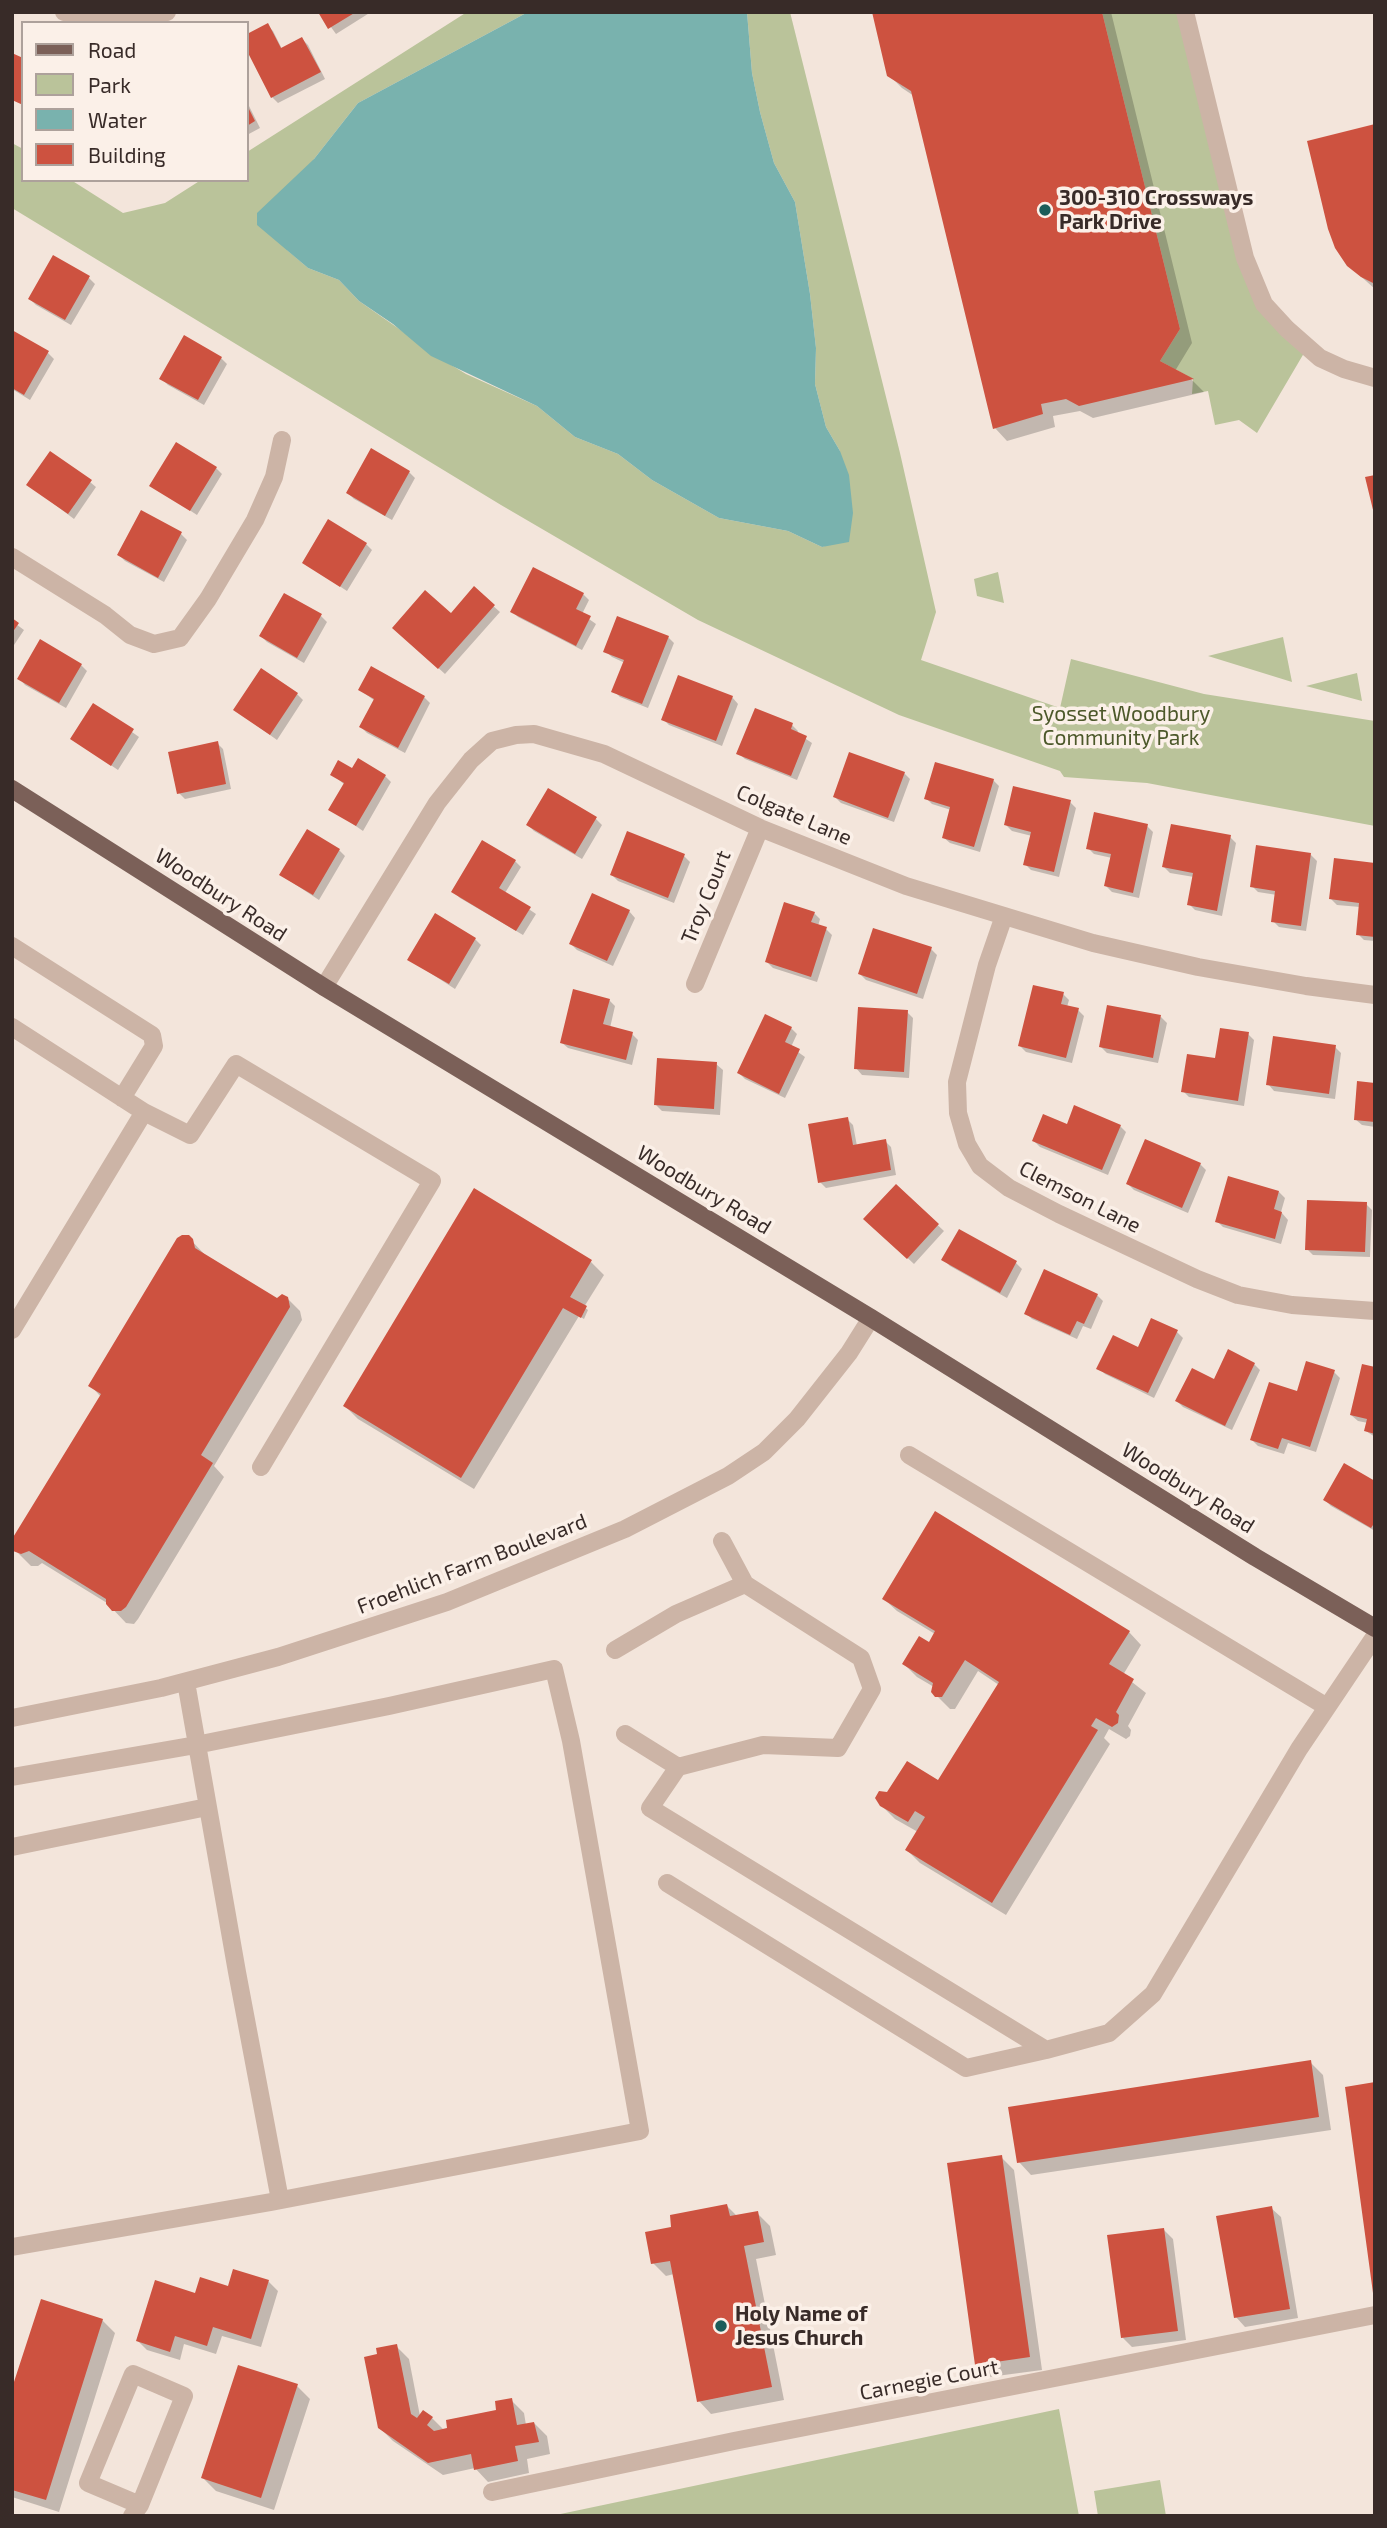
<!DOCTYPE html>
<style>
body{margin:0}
#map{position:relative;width:1387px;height:2528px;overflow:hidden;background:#f3e5db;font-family:"Exo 2",sans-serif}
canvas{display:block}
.frame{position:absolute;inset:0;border:14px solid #382b28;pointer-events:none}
.legend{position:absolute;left:21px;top:21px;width:228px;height:161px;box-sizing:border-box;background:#fbf0e8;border:2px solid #ada19b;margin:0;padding:9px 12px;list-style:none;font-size:21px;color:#382b28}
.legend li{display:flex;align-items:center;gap:14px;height:35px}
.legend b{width:35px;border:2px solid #ada19b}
</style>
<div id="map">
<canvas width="1387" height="2528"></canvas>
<div class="frame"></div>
<ul class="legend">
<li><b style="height:9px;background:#7b6058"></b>Road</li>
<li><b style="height:19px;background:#bac39a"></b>Park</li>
<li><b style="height:19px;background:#79b2ae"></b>Water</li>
<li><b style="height:19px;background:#cd5240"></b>Building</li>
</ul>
</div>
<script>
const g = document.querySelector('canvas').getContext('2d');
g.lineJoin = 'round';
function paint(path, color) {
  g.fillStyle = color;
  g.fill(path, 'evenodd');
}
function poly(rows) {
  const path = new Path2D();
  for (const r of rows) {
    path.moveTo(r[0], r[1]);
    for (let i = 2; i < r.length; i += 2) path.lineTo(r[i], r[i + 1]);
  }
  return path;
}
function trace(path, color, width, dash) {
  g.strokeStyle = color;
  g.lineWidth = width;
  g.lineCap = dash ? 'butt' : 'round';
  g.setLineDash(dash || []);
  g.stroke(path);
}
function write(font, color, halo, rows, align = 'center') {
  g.font = font + ' "Exo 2",sans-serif';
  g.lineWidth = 7;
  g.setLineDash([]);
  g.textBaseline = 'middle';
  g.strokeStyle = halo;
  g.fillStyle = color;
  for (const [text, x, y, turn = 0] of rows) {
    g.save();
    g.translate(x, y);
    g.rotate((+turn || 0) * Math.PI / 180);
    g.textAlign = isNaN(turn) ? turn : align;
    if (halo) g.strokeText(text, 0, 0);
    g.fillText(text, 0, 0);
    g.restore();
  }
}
paint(poly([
 [467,12,528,12,358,103,314,159,287,250,308,268,339,280,359,301,448,363,466,374,537,406,575,437,618,454,652,480,719,518,788,531,822,547,834,543,840,451,826,427,815,384,816,348,810,294,795,202,774,163,760,112,752,73,747,12,790,12,900,453,936,612,921,660,1060,708,1071,659,1204,694,1375,721,1375,826,1147,783,1064,777,1060,771,899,715,698,620,501,505,12,208,12,143,23,149,23,180,71,180,123,213,165,203,201,180,247,180,247,152],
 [1102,12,1179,12,1264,304,1307,348,1257,433,1239,420,1215,425,1208,391,1192,394,1193,379,1160,361,1180,329],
 [998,572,1004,603,977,596,974,579],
 [1283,637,1292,682,1208,656],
 [1357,673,1362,701,1306,686],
 [1059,2409,1079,2516,551,2516],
 [1160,2480,1166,2516,1098,2516,1094,2491]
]), '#bac39a');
paint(poly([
 [528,12,747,12,752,73,760,112,774,163,795,202,810,294,816,348,815,384,826,427,840,451,849,475,853,513,849,542,822,547,788,531,719,518,652,480,618,454,575,437,537,406,431,356,393,324,359,301,339,280,308,268,257,225,257,213,314,159,358,103]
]), '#79b2ae');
paint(poly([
 [320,12,371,12,336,34],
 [874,12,1111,12,1192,343,1175,371,1192,380,1204,392,1093,418,1080,411,1053,416,1055,427,1007,441,995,428,914,96,902,88,889,75],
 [267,25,273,31,282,49,302,39,308,45,325,79,278,103,272,97,247,47,247,36],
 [247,102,260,128,247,135],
 [1375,126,1375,289,1348,265],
 [53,258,89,278,95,284,71,325,36,305,30,299],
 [12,332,48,353,54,359,30,400,12,389],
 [221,358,227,364,204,405,168,385,162,379],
 [216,468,222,474,197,515,151,485],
 [409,472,415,478,392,520,354,499,348,493],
 [90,482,96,487,74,519,29,485],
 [142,512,181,534,187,540,164,582,125,561,119,555],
 [366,544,372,550,347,591,304,563],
 [474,589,500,612,445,674,401,634,451,615],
 [583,594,589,600,582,614,596,624,582,650,518,617,512,611],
 [321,616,327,622,304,663,267,642,261,636],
 [12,621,24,630,12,648],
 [668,637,674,643,648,708,620,697,614,691,625,663,612,657,605,651],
 [81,665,87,671,66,708,25,685,19,678],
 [360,690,424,697,430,703,405,753,367,733,361,727,375,701],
 [297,694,303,700,277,740,235,710],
 [732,697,738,704,722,746,669,725,663,719],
 [94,705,139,737,118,770,72,739],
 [792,725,798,731,797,733,812,743,797,780,745,759,738,753],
 [217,743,223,749,231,789,185,799,179,793],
 [353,771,385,776,391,782,363,831,331,809,345,785,332,774],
 [904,773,910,779,894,822,841,803,835,797],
 [993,780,999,786,980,852,950,843,943,837,951,810,932,804,926,798],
 [549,791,596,819,602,825,582,859,534,831,528,825],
 [1070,802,1076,808,1059,877,1031,870,1025,864,1032,836,1012,831,1006,825],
 [1147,826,1153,832,1139,898,1112,892,1106,886,1112,858,1094,854,1088,848],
 [1230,837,1236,843,1222,916,1195,910,1189,904,1194,877,1170,873,1164,867],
 [339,850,345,856,319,900,281,875],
 [1310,854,1317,861,1306,931,1279,927,1273,921,1277,895,1258,892,1252,886],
 [684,856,690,862,674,903,618,881,612,875],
 [515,861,521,867,505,893,536,914,523,935,460,898,454,892],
 [1375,865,1375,941,1364,940,1358,934,1360,907,1337,905,1331,899],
 [629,911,635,918,613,966,577,950,571,944],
 [814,913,820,919,818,926,826,929,832,935,817,982,773,968,767,962],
 [874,930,931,949,937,955,923,999,866,980,860,974],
 [475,939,481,945,455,989,410,960],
 [1063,994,1069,1000,1067,1007,1078,1010,1084,1016,1072,1063,1026,1052,1020,1046],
 [609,1000,615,1006,610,1028,632,1034,638,1040,632,1065,568,1048,561,1042],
 [907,1012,913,1018,909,1078,862,1075,856,1068],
 [1161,1017,1167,1023,1158,1063,1107,1053,1101,1047],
 [791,1028,797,1034,791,1047,805,1057,785,1098,745,1079,739,1073],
 [1248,1034,1254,1040,1244,1106,1189,1097,1183,1091],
 [1335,1047,1341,1053,1335,1099,1274,1091,1268,1084],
 [716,1064,723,1070,720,1115,662,1111,656,1105],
 [1375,1085,1375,1127,1362,1125,1355,1119],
 [847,1119,853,1125,857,1146,885,1141,891,1147,896,1175,826,1188,820,1182],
 [1068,1126,1120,1126,1126,1132,1108,1175,1040,1147,1034,1141],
 [1200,1164,1206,1170,1188,1213,1134,1190,1128,1184],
 [896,1186,944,1231,914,1264,866,1219],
 [1279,1192,1285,1198,1281,1212,1288,1220,1281,1244,1223,1227,1217,1221],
 [1366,1204,1372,1210,1370,1257,1313,1255,1307,1249],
 [959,1231,1016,1263,1022,1269,1007,1298,950,1266,944,1260],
 [188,1237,208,1258,277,1300,287,1298,300,1311,302,1320,214,1466,224,1477,138,1619,134,1624,126,1623,107,1603,42,1563,38,1566,31,1566,15,1550,101,1397,90,1385],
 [591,1262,604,1275,584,1307,588,1310,584,1319,579,1316,474,1489,358,1419,345,1406],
 [1097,1295,1103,1301,1091,1329,1083,1326,1077,1339,1032,1319,1026,1313],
 [1177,1332,1183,1338,1154,1398,1105,1374,1099,1368],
 [1254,1364,1260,1370,1232,1430,1183,1407,1177,1401,1215,1381],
 [1375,1369,1375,1437,1366,1431,1368,1423,1358,1421,1351,1415],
 [1334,1372,1340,1378,1316,1452,1288,1443,1284,1454,1258,1446,1252,1440,1298,1393],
 [1375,1483,1375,1531,1331,1506,1325,1500],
 [884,1599,1129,1632,1141,1645,1123,1675,1146,1693,1128,1726,1131,1730,1130,1736,1126,1739,1109,1729,1104,1738,1110,1744,1006,1915,920,1863,907,1850,918,1832,895,1819,878,1802,888,1794,939,1782,999,1685,978,1671,955,1709,950,1709,933,1692,934,1687,917,1677,904,1664,930,1644,935,1634,897,1611],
 [1310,2062,1323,2075,1331,2130,1031,2175,1019,2162],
 [1001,2157,1014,2170,1042,2370,989,2377,976,2364],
 [727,2206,738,2217,757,2213,770,2226,776,2255,756,2259,784,2400,711,2414,699,2401,674,2274,666,2276,653,2263,673,2229],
 [1271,2208,1281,2217,1298,2318,1245,2327,1236,2317],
 [1164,2230,1173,2239,1186,2340,1132,2347,1123,2338],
 [268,2281,278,2291,261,2347,222,2336,216,2354,184,2344,180,2360,147,2350,138,2341,196,2295],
 [102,2320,115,2333,59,2512,12,2497,12,2394],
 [396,2346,409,2359,420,2416,432,2418,444,2430,498,2411,511,2400,524,2413,526,2425,534,2423,547,2436,550,2454,527,2459,529,2473,488,2482,475,2468,443,2475,393,2441,380,2428,379,2355],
 [297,2386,310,2399,274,2510,216,2491,203,2478]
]), '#0003');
paint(poly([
 [318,12,356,12,328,29],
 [872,12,1102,12,1180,329,1160,361,1194,379,1079,406,1066,399,1041,404,1043,414,993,429,911,91,887,76],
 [268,23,281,48,302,37,321,72,271,98,247,51,247,34],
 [12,53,23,58,23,105,12,100],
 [247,105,255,121,247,126],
 [1375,124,1375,284,1361,277,1347,266,1335,248,1328,229,1307,141],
 [53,255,90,276,65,320,28,299],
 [12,330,49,351,24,395,12,388],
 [184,335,222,357,198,400,159,379],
 [176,442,217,467,190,511,149,486],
 [371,448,410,471,385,516,346,493],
 [50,451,92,480,68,514,26,485],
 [1375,475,1375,514,1374,514,1365,477],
 [141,510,182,532,158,578,117,555],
 [328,519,367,543,340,587,302,563],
 [533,567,584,593,576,609,591,616,576,646,510,612],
 [474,586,495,605,438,669,392,628,425,590,451,613],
 [284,593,322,614,297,658,259,636],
 [617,616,669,636,642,704,611,692,624,660,603,652],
 [12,618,19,623,12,633],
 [40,639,82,664,59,703,17,679],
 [371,666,425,696,398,748,359,727,374,699,358,690],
 [261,668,298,693,270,735,233,710],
 [678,675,733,696,716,741,661,720],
 [93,703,134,729,111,766,70,739],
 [755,708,793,723,791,729,807,736,791,776,736,754],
 [218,741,226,784,177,794,168,752],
 [849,752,905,772,888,818,833,797],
 [358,758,386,775,356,826,328,810,344,783,330,775,338,760,352,768],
 [935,762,994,779,974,847,942,838,950,807,924,799],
 [1013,786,1071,800,1054,872,1023,865,1031,832,1004,825],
 [548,788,597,817,575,854,526,825],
 [1094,812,1148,824,1133,893,1104,886,1111,854,1086,849],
 [1171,824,1231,835,1217,911,1187,905,1193,873,1162,867],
 [307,829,340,849,313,895,279,875],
 [627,831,685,854,668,898,610,875],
 [482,840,516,860,499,888,531,907,516,931,451,892],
 [1256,845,1311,853,1301,926,1271,922,1275,891,1250,887],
 [1334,858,1375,863,1375,937,1356,935,1359,903,1329,899],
 [592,893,630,910,607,961,569,944],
 [784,902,815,912,811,922,827,927,811,977,765,962],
 [435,913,476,938,449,984,407,960],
 [873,928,932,947,917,994,858,974],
 [1033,985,1064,992,1061,1004,1079,1008,1066,1058,1018,1046],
 [573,989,610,999,603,1024,633,1032,626,1060,560,1043],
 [1107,1005,1161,1015,1153,1058,1099,1047],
 [858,1007,908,1010,904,1072,854,1069],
 [765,1014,792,1027,785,1042,800,1049,779,1094,737,1073],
 [1220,1028,1249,1032,1238,1101,1181,1092,1187,1054,1215,1058],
 [1273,1036,1336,1045,1329,1094,1266,1085],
 [657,1058,717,1062,714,1109,654,1105],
 [1357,1081,1375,1083,1375,1122,1354,1120],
 [1074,1105,1121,1125,1102,1170,1032,1141,1043,1114,1067,1124],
 [848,1117,853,1145,886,1139,891,1170,818,1183,808,1124],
 [1145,1139,1201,1163,1182,1208,1126,1184],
 [1228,1176,1279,1191,1274,1209,1282,1212,1275,1239,1215,1222],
 [896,1184,939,1224,907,1259,863,1219],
 [474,1188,592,1260,570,1297,587,1306,581,1318,563,1308,461,1478,343,1406],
 [1307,1200,1367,1202,1365,1252,1305,1250],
 [959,1229,1017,1261,1000,1293,941,1260],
 [182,1235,189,1235,193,1239,195,1248,277,1298,282,1294,288,1297,290,1307,201,1455,213,1463,126,1607,121,1611,112,1611,106,1604,106,1599,29,1551,21,1554,13,1551,12,1539,101,1394,88,1386,177,1238],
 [1044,1269,1098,1294,1084,1324,1077,1321,1070,1335,1024,1314],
 [1151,1318,1178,1330,1148,1393,1096,1369,1113,1335,1138,1347],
 [1228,1349,1255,1363,1225,1426,1175,1401,1192,1368,1214,1379],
 [1306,1361,1335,1370,1310,1447,1282,1438,1278,1449,1250,1440,1269,1382,1297,1391],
 [1362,1364,1375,1367,1375,1434,1364,1431,1367,1419,1350,1415],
 [1344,1463,1375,1481,1375,1522,1371,1528,1323,1500],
 [935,1511,1130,1631,1109,1664,1134,1679,1116,1712,1119,1715,1118,1723,1112,1727,1096,1718,1091,1726,1098,1730,992,1903,905,1850,925,1817,915,1811,908,1822,880,1806,875,1798,879,1791,887,1792,907,1761,938,1780,999,1682,965,1660,942,1697,935,1697,931,1692,933,1683,902,1664,919,1636,929,1642,935,1631,882,1599],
 [1311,2060,1319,2117,1017,2163,1008,2107],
 [1375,2082,1375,2293,1373,2293,1345,2087],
 [1002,2155,1030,2357,975,2365,947,2163],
 [727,2204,730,2216,758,2211,764,2242,744,2246,772,2387,697,2402,670,2261,651,2264,645,2232,671,2227,670,2215],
 [1272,2206,1290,2309,1234,2318,1216,2216],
 [1164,2228,1178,2331,1121,2338,1107,2235],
 [233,2269,269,2280,251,2339,213,2327,207,2346,175,2336,170,2352,136,2341,155,2280,195,2293,200,2277,228,2286],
 [41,2299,103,2319,46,2500,12,2490,12,2388],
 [397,2344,411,2414,417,2418,423,2410,433,2417,427,2425,434,2431,447,2428,446,2420,496,2410,495,2401,512,2398,517,2425,534,2422,539,2442,515,2446,518,2461,474,2470,471,2454,428,2463,378,2428,364,2357,377,2354,376,2348],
 [238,2365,298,2384,261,2498,201,2478]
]), '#cd5240');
trace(poly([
 [64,12,94,21,136,22,167,12],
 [1185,12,1245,258,1264,304,1287,329,1320,358,1344,369,1375,378],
 [12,557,105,615,130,635,154,644,180,638,208,599,255,520,274,477,282,440],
 [1004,916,987,965,957,1082,958,1113,967,1144,980,1166,1009,1188,1059,1214,1197,1279,1238,1295,1292,1305,1375,1311],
 [12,946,152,1035,154,1046,122,1098],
 [695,984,760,828],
 [324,987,437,803,471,760,492,741,516,735,534,734,604,754,760,828,906,886,1093,943,1198,967,1306,986,1375,995],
 [12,1027,144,1112,190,1135,236,1064,432,1181,261,1467],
 [12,1330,144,1112],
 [909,1455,1327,1707],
 [722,1541,745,1584,861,1658,872,1689,838,1748,763,1745,678,1767,650,1808,1046,2050],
 [615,1650,676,1614,745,1584],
 [186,1682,237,1972,280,2200],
 [12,1718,161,1688,278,1657,447,1602,625,1529,728,1476,764,1452,797,1419,849,1353,871,1318],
 [625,1734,678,1767],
 [12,1777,196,1745,389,1706,554,1669,571,1741,640,2131,271,2202,12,2247],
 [12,1847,207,1807],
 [667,1883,966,2068,1046,2050,1109,2033,1153,1994,1299,1749,1375,1636],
 [492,2492,734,2441,1375,2315],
 [132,2516,140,2505,184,2396,133,2374,88,2483,140,2505]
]), '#ccb4a6', 18);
trace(poly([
 [12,789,324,987,871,1318,1255,1557,1375,1628]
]), '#7b6058', 18);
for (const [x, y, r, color] of [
 [1045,210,7,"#1b5c59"],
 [721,2326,7,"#1b5c59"]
]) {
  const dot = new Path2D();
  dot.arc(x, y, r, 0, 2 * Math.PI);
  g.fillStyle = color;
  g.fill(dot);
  trace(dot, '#fbf0e8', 2.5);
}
write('bold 21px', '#382b28', '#fbf0e8', [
 ["300-310 Crossways",1059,198],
 ["Park Drive",1059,222],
 ["Holy Name of",735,2314],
 ["Jesus Church",735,2338]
], 'left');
write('21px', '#4c582a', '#fbf0e8', [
 ["Syosset Woodbury",1121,714],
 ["Community Park",1121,738]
]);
write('21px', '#382b28', '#fbf0e8', [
 ["Colgate Lane",794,815,23],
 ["Woodbury Road",221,895,33],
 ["Troy Court",706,897,-68],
 ["Woodbury Road",704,1190,31],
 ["Clemson Lane",1080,1197,27],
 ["Woodbury Road",1188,1488,32],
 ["Froehlich Farm Boulevard",472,1564,-21],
 ["Carnegie Court",929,2380,-11]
]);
</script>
